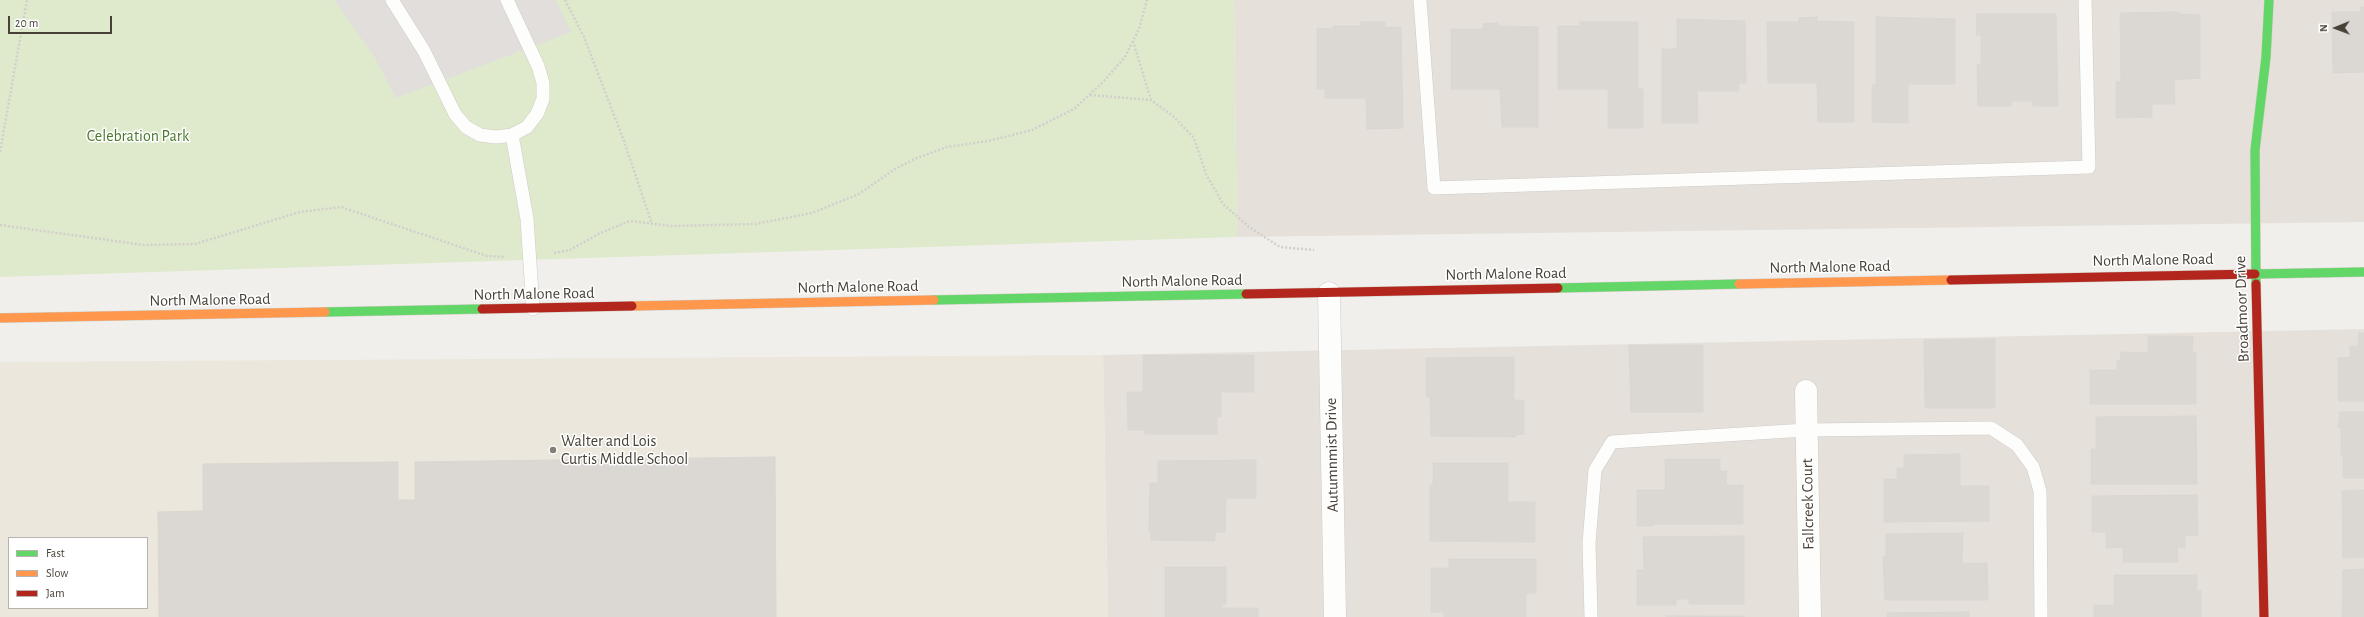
<!DOCTYPE html>
<style>
body{margin:0}
#map{position:relative;width:2364px;height:617px;overflow:hidden;background:#f1efec;font-family:"Alegreya Sans",sans-serif}
canvas{display:block}
.legend{position:absolute;left:8px;top:537px;width:140px;height:72px;box-sizing:border-box;background:#fff;border:1px solid #b6b3af;margin:0;padding:5px 7px;list-style:none;font-size:12px;color:#484138}
.legend li{display:flex;align-items:center;gap:8px;height:20px}
.legend b{width:20px;border:1px solid #b6b3af}
.north{position:absolute;left:2316px;top:8px;width:40px;height:40px;-webkit-text-stroke:3px #fff;paint-order:stroke;rotate:269deg;font-size:11px;font-weight:700;line-height:16px;text-align:center;color:#484138}
.north::after{content:'';display:block;margin:auto;width:14px;height:18px;background:#484138;clip-path:polygon(50% 0,100% 100%,50% 72%,0 100%)}
.scale{position:absolute;left:8px;top:16px;width:104px;height:18px;box-sizing:border-box;border:2px solid #484138;border-top:0;padding-left:5px;font-size:12px;line-height:14px;white-space:nowrap;color:#484138;-webkit-text-stroke:3px #fff;paint-order:stroke}
</style>
<div id="map">
<canvas width="2364" height="617"></canvas>
<ul class="legend">
<li><b style="height:5px;background:#63d668"></b>Fast</li>
<li><b style="height:5px;background:#ff974d"></b>Slow</li>
<li><b style="height:5px;background:#b3261e"></b>Jam</li>
</ul>
<div class="north">N</div>
<div class="scale">20 m</div>
</div>
<script>
const g = document.querySelector('canvas').getContext('2d');
g.lineJoin = 'round';
function paint(path, color) {
  g.fillStyle = color;
  g.fill(path, 'evenodd');
}
function poly(rows) {
  const path = new Path2D();
  for (const r of rows) {
    path.moveTo(r[0], r[1]);
    for (let i = 2; i < r.length; i += 2) path.lineTo(r[i], r[i + 1]);
  }
  return path;
}
function trace(path, color, width, dash) {
  g.strokeStyle = color;
  g.lineWidth = width;
  g.lineCap = dash ? 'butt' : 'round';
  g.setLineDash(dash || []);
  g.stroke(path);
}
function write(font, color, halo, rows, align = 'center') {
  g.font = font + ' "Alegreya Sans",sans-serif';
  g.lineWidth = 3;
  g.setLineDash([]);
  g.textBaseline = 'middle';
  g.strokeStyle = halo;
  g.fillStyle = color;
  for (const [text, x, y, turn = 0] of rows) {
    g.save();
    g.translate(x, y);
    g.rotate((+turn || 0) * Math.PI / 180);
    g.textAlign = isNaN(turn) ? turn : align;
    if (halo) g.strokeText(text, 0, 0);
    g.fillText(text, 0, 0);
    g.restore();
  }
}
paint(poly([
 [1234,0,2364,0,2364,222,1237,237],
 [2364,329,2364,617,1108,617,1103,355]
]), '#e5e1da');
paint(poly([
 [1103,355,1108,617,0,617,0,362],
 [9,538,147,538,147,608,9,608]
]), '#ebe7dc');
paint(poly([
 [0,0,1234,0,1237,237,0,277]
]), '#dfeacd');
paint(poly([
 [334,0,556,0,571,32,396,98,374,56]
]), '#e1dedc');
const building = poly([
 [2361,7,2364,7,2364,72,2333,73,2332,12,2361,12,2361,7],
 [2179,12,2179,14,2200,15,2200,78,2174,80,2175,104,2152,104,2152,117,2116,118,2116,82,2121,81,2120,13,2179,12],
 [1977,14,2056,14,2058,106,2033,106,2033,101,2011,101,2011,106,1978,106,1977,65,1981,64,1981,35,1976,35,1977,14],
 [1817,17,1817,21,1854,22,1854,122,1818,122,1817,83,1768,83,1767,22,1799,22,1799,18,1817,17],
 [1876,17,1955,19,1955,84,1908,84,1908,123,1872,122,1872,85,1876,85,1876,17],
 [1677,19,1745,21,1746,83,1739,83,1739,91,1697,91,1698,123,1662,123,1662,49,1677,49,1677,19],
 [1361,22,1385,22,1385,27,1401,27,1403,128,1367,129,1366,98,1325,98,1325,89,1317,89,1317,28,1333,29,1333,26,1361,26,1361,22],
 [1580,22,1638,22,1638,89,1643,89,1643,128,1608,128,1608,89,1558,89,1558,26,1580,26,1580,22],
 [1498,23,1498,26,1538,27,1538,127,1502,127,1500,89,1451,89,1451,29,1483,29,1483,24,1498,23],
 [2359,333,2364,333,2364,401,2338,401,2338,358,2350,357,2350,346,2358,346,2359,333],
 [2148,336,2193,336,2192,352,2196,352,2196,404,2090,404,2090,370,2117,370,2117,361,2120,361,2121,352,2148,353,2148,336],
 [1995,339,1995,408,1925,408,1924,340,1995,339],
 [1629,345,1703,345,1703,412,1631,412,1629,345],
 [1143,355,1254,355,1254,392,1221,392,1221,416,1217,417,1217,434,1145,434,1145,430,1128,430,1127,392,1143,392,1143,355],
 [1514,357,1514,400,1524,400,1524,434,1516,435,1516,437,1431,436,1430,397,1426,397,1426,358,1514,357],
 [2340,412,2364,412,2364,478,2343,478,2343,455,2341,455,2341,427,2338,428,2340,412],
 [2196,416,2197,484,2091,484,2091,449,2096,449,2096,417,2196,416],
 [1960,454,1960,486,1989,486,1989,521,1884,522,1884,479,1897,479,1897,468,1904,468,1904,455,1960,454],
 [775,457,776,617,159,617,158,512,203,511,203,464,398,462,398,500,415,500,415,462,775,457],
 [1665,459,1720,459,1720,471,1727,471,1726,485,1743,485,1743,524,1653,524,1653,526,1637,526,1637,490,1665,490,1665,459],
 [1256,460,1256,498,1226,498,1225,532,1215,532,1215,541,1151,540,1151,532,1149,532,1150,483,1158,483,1158,461,1256,460],
 [1433,463,1508,463,1508,502,1535,502,1535,542,1430,541,1430,485,1433,485,1433,463],
 [2364,490,2364,557,2343,558,2342,491,2364,490],
 [2197,495,2198,535,2185,536,2185,548,2177,547,2178,562,2123,562,2123,547,2106,548,2106,532,2092,532,2092,496,2197,495],
 [1963,533,1962,563,1987,563,1988,600,1885,600,1883,556,1886,556,1886,534,1963,533],
 [1744,536,1744,604,1689,604,1689,599,1676,599,1676,605,1637,605,1637,570,1644,570,1643,537,1744,536],
 [1449,559,1536,559,1536,593,1526,593,1526,617,1444,617,1444,612,1431,612,1431,568,1449,568,1449,559],
 [1165,567,1226,567,1226,604,1222,604,1222,608,1258,608,1258,617,1165,617,1165,567],
 [2364,569,2364,617,2342,617,2343,570,2364,569],
 [2114,575,2197,575,2197,591,2201,591,2201,617,2094,617,2094,605,2114,605,2114,575],
 [1969,612,1969,617,1887,617,1887,613,1969,612],
 [1666,616,1744,616,1744,617,1666,616]
]);
paint(building, '#dbd8d4');
trace(building, '#dad6d2', 1);
const lane = poly([
 [392,0,424,51,455,114,466,127,480,135,496,137,512,135,527,127,537,114,543,99,543,83,538,66,507,0],
 [1420,0,1434,188,2089,167,2085,0],
 [512,135,527,219,533,309],
 [1591,617,1589,543,1595,470,1612,442,1806,430,1991,428,2017,445,2033,467,2040,491,2041,617]
]);
const street = poly([
 [1329,293,1335,617],
 [1806,391,1810,617]
]);
const fast = poly([
 [2255,274,2364,272],
 [2256,284,2255,150,2266,57,2269,0],
 [1558,288,1739,284],
 [934,300,1246,294],
 [325,312,482,309]
]);
const slow = poly([
 [1739,284,1951,280],
 [632,306,934,300],
 [0,318,325,312]
]);
const jam = poly([
 [1951,280,2255,274],
 [2256,284,2264,617],
 [1246,294,1558,288],
 [482,309,632,306]
]);
trace(lane, '#cecbc8', 14);
trace(street, '#cecbc8', 23);
trace(fast, '#d0ccc3', 10);
trace(slow, '#d0ccc3', 10);
trace(jam, '#d0ccc3', 10);
trace(poly([
 [565,0,584,37,624,141,652,224],
 [1133,41,1151,100],
 [1090,95,1151,100,1173,116,1194,138,1206,174,1223,204,1249,227,1280,247,1314,250],
 [0,152,27,0],
 [0,225,144,245,195,244,300,212,341,207,487,256,505,257],
 [554,253,570,250,600,233,630,221,671,226,755,224,812,213,859,194,895,169,917,158,947,147,988,141,1032,130,1074,109,1103,82,1125,57,1139,29,1147,0]
]), '#d1cfcc', 2.5, [2, 2]);
trace(lane, '#fdfdfc', 13);
trace(street, '#fdfdfc', 22);
trace(fast, '#63d668', 9);
trace(slow, '#ff974d', 9);
trace(jam, '#b3261e', 9);
for (const [x, y, r, color] of [
 [553,450,4,"#837e77"]
]) {
  const dot = new Path2D();
  dot.arc(x, y, r, 0, 2 * Math.PI);
  g.fillStyle = color;
  g.fill(dot);
  trace(dot, '#fff', 1.5);
}
write('16px', '#4b782d', '#fff', [
 ["Celebration Park",138,136]
]);
write('16px', '#484138', '#fff', [
 ["North Malone Road",2153,260,-1],
 ["North Malone Road",1830,267,-1],
 ["North Malone Road",1506,274,-1],
 ["North Malone Road",1182,281,-1],
 ["North Malone Road",858,287,-1],
 ["North Malone Road",534,294,-1],
 ["North Malone Road",210,300,-1],
 ["Broadmoor Drive",2242,309,-92],
 ["Autumnmist Drive",1332,455,-91],
 ["Fallcreek Court",1808,504,-91]
]);
write('16px', '#484138', '#fff', [
 ["Walter and Lois",561,441],
 ["Curtis Middle School",561,459]
], 'left');
</script>
